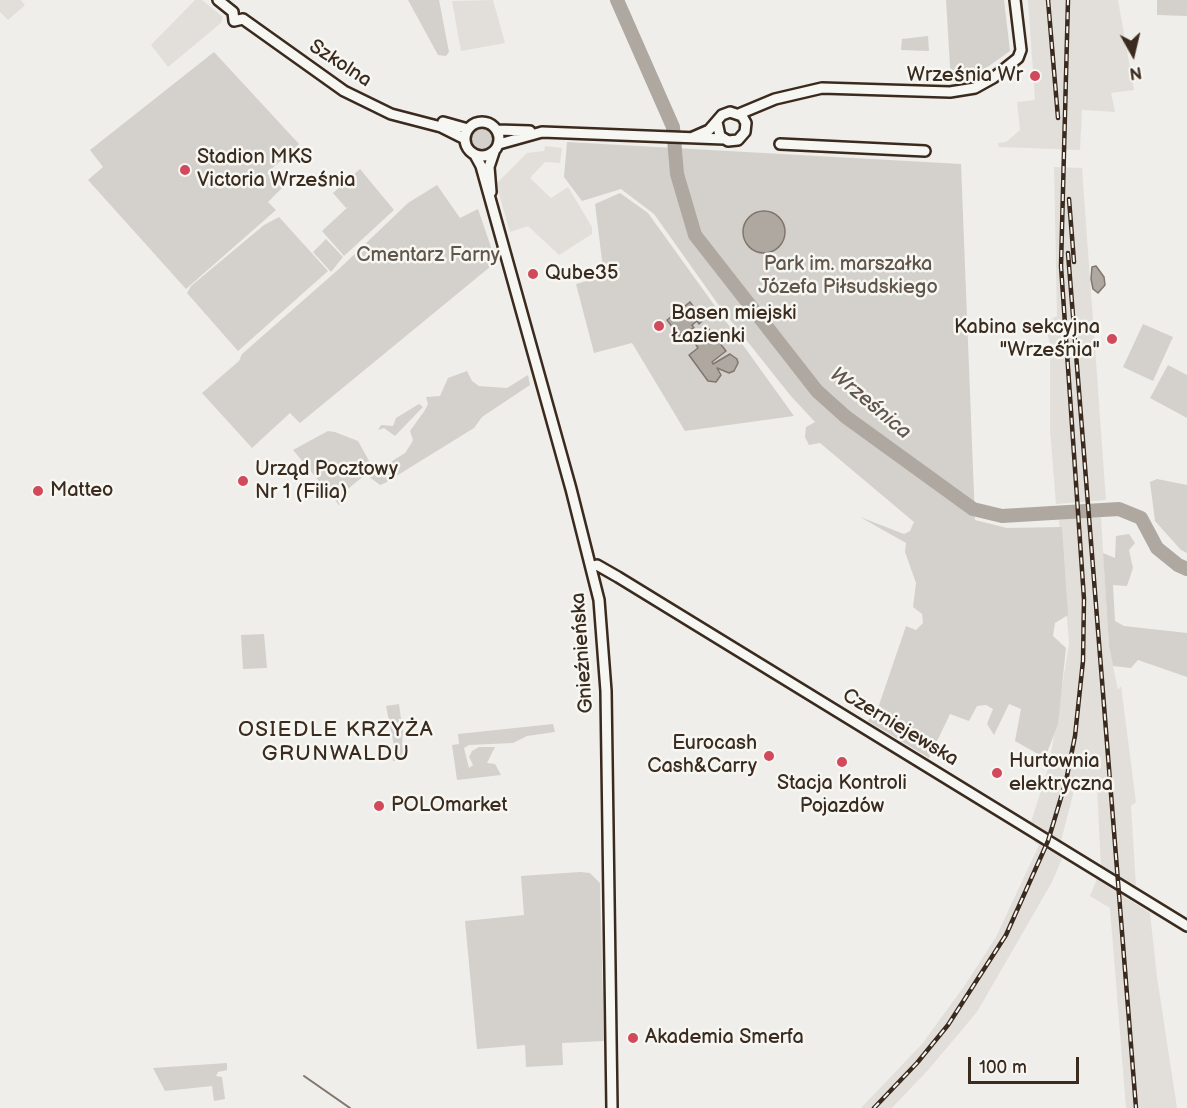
<!DOCTYPE html>
<meta charset="utf-8">
<style>
body{margin:0}
#map{position:relative;width:1187px;height:1108px;overflow:hidden;background:#efeeea;font-family:"Balsamiq Sans",sans-serif}
canvas{display:block}
.north{position:absolute;left:1103px;top:24px;width:60px;height:60px;-webkit-text-stroke:4px #f6f6f2;paint-order:stroke;rotate:172deg;font-size:16px;font-weight:700;line-height:24px;text-align:center;color:#3b2a1e}
.north::after{content:'';display:block;margin:auto;width:21px;height:27px;background:#3b2a1e;clip-path:polygon(50% 0,100% 100%,50% 72%,0 100%)}
.scale{position:absolute;left:968px;top:1057px;width:111px;height:27px;box-sizing:border-box;border:3px solid #3b2a1e;border-top:0;padding-left:8px;font-size:18px;line-height:21px;white-space:nowrap;color:#3b2a1e;-webkit-text-stroke:4px #f6f6f2;paint-order:stroke}
</style>
<div id="map">
<canvas width="1187" height="1108"></canvas>
<div class="north">N</div>
<div class="scale">100 m</div>
</div>
<script>
const g = document.querySelector('canvas').getContext('2d');
g.lineJoin = 'round';
function paint(path, color) {
  g.fillStyle = color;
  g.fill(path, 'evenodd');
}
function poly(rows) {
  const path = new Path2D();
  for (const r of rows) {
    if (r.length === 3) {
      path.moveTo(r[0] + r[2], r[1]);
      path.arc(r[0], r[1], r[2], 0, 2 * Math.PI);
      continue;
    }
    path.moveTo(r[0], r[1]);
    for (let i = 2; i < r.length; i += 2) path.lineTo(r[i], r[i + 1]);
  }
  return path;
}
function trace(path, color, width, dash) {
  g.strokeStyle = color;
  g.lineWidth = width;
  g.lineCap = dash ? 'butt' : 'round';
  g.setLineDash(dash || []);
  g.stroke(path);
}
function write(font, color, halo, rows, align = 'center') {
  g.font = font + ' "Balsamiq Sans",sans-serif';
  g.lineWidth = 5;
  g.setLineDash([]);
  g.textBaseline = 'middle';
  g.strokeStyle = halo;
  g.fillStyle = color;
  for (const [text, x, y, turn = 0] of rows) {
    g.save();
    g.translate(x, y);
    g.rotate((+turn || 0) * Math.PI / 180);
    g.textAlign = isNaN(turn) ? turn : align;
    if (halo) g.strokeText(text, 0, 0);
    g.fillText(text, 0, 0);
    g.restore();
  }
}
paint(poly([
 [0,0,21,0,25,5,8,20,0,12],
 [195,0,202,0,223,17,221,23,168,67,151,45],
 [493,0,505,43,461,51,452,1],
 [1028,0,1118,0,1134,90,1111,93,1115,112,1082,110,1080,150,999,147,998,143,1006,142,1020,130,1017,102,1035,100],
 [545,146,562,148,560,163,545,162,530,178,551,198,568,187,592,227,592,234,559,255,528,226,510,232,496,184,527,153,544,151],
 [1054,167,1082,168,1106,500,1056,504,1050,430,1050,345,1045,322,1057,316],
 [1097,515,1101,518,1109,646,1118,690,1121,686,1136,802,1131,806,1136,886,1101,866,1097,788,1077,779,1061,841,1062,859,1052,882,977,1012,929,1069,892,1108,861,1108,922,1044,965,985,996,937,1039,845,1033,841,1040,827,1031,822,1049,765,1069,644,1059,521,1065,516],
 [1097,879,1150,913,1157,977,1177,1108,1126,1108,1110,908,1090,896]
]), '#e2dfdb');
paint(poly([
 [408,0,439,0,449,52,446,56,438,55],
 [946,0,1004,0,1010,51,965,83,951,82],
 [1157,0,1187,0,1187,16,1157,15],
 [928,36,929,51,901,50,902,39],
 [214,52,299,144,267,173,282,188,268,202,276,210,186,289,88,180,103,167,90,150],
 [483,139,11],
 [567,142,961,164,975,520,1007,528,1062,527,1068,615,1055,623,1053,636,1066,648,1058,724,1045,758,1015,741,1021,709,1009,704,994,735,987,724,993,709,986,705,977,706,969,721,950,714,929,758,868,721,878,708,906,626,916,630,923,623,922,614,913,607,916,583,905,552,906,543,860,517,904,534,910,531,914,522,820,443,809,445,805,437,806,427,815,422,790,395,720,307,654,214,621,189,582,201,564,177],
 [360,169,394,210,344,256,322,231,349,206,346,208,333,193],
 [437,185,460,218,478,209,496,262,300,423,290,413,252,448,202,393,239,361,242,354,340,268,408,203],
 [620,193,648,213,794,416,685,431,632,343,594,353,576,284,604,276,595,204],
 [279,217,328,271,238,351,187,293,191,286,264,225],
 [326,239,343,257,331,272,313,252],
 [1143,324,1173,337,1153,381,1123,367],
 [1168,365,1187,375,1187,418,1150,398],
 [467,371,472,381,479,386,507,388,528,375,530,385,482,417,474,428,385,483,380,485,368,476,361,478,342,494,345,499,339,505,293,450,328,431,335,432,358,441,373,468,378,470,405,453,411,444,413,440,410,431,425,410,428,404,426,397,440,396,448,378],
 [419,404,423,407,395,436,384,428,378,430,381,425,393,426,396,418],
 [1157,479,1187,485,1187,553,1181,550,1155,521,1150,482],
 [1129,534,1135,543,1129,550,1133,568,1127,586,1113,585,1115,621,1124,626,1187,633,1187,677,1138,660,1131,668,1113,666,1109,646,1103,553,1115,558,1116,536],
 [264,634,267,668,243,669,241,635],
 [399,704,401,719,398,719,403,731,402,744,406,759,393,761,391,746,394,746,386,706],
 [553,724,555,732,527,736,513,743,469,745,464,748,469,768,473,765,469,757,472,751,479,747,495,747,487,763,495,764,501,775,457,780,452,745,459,744,458,734],
 [580,872,590,873,600,883,604,1041,562,1043,563,1065,526,1067,525,1045,477,1049,465,921,524,915,521,876],
 [227,1063,227,1070,218,1072,216,1076,222,1077,225,1099,214,1101,212,1086,165,1091,153,1068]
]), '#d4d1cc');
const water = poly([
 [764,232,21],
 [1096,266,1104,277,1105,285,1098,293,1093,289,1091,279,1092,267,1096,266],
 [690,302,703,320,699,324,697,321,692,325,694,328,679,336,667,320,690,302],
 [708,328,726,351,712,362,713,364,730,354,737,359,738,363,734,371,729,373,717,368,721,375,716,382,708,381,689,355,698,348,693,340,708,328]
]);
paint(water, '#afa8a1');
trace(water, '#81766d', 1.5);
trace(poly([
 [304,1076,350,1108]
]), '#81766d', 2);
trace(poly([
 [617,0,673,127,677,174,695,235,817,391,846,417,973,509,1002,516,1119,509,1141,518,1157,548,1178,565,1187,569]
]), '#afa8a1', 14);
const minor = poly([
 [218,0,233,12],
 [233,12,234,21,243,19],
 [243,19,344,91,391,114,441,127,465,139],
 [739,114,775,99,822,88,950,92,975,88,993,78,1018,58,1021,50,1015,0],
 [482,139,17],
 [443,122,468,129],
 [497,130,530,131],
 [693,137,709,130,722,115,730,112,742,116,746,123,745,132,738,140,728,141,720,136,717,122],
 [499,144,542,132,724,139],
 [780,144,925,151],
 [475,155,481,166,571,489,599,600,606,691,612,1108],
 [491,192,489,167,494,152],
 [593,566,597,565,618,577,1187,926]
]);
trace(minor, '#3b2a1e', 14);
trace(minor, '#f6f6f2', 9);
const rail = poly([
 [1048,0,1058,118],
 [1069,199,1074,262],
 [1068,253,1136,1108],
 [874,1108,917,1063,948,1025,1006,935,1048,841,1066,781,1075,736,1083,661,1084,599,1061,266,1068,0]
]);
trace(rail, '#3b2a1e', 4.5);
trace(rail, '#f6f6f2', 2, [7]);
for (const [x, y, r, color] of [
 [1035,76,6,"#d1495b"],
 [185,170,6,"#d1495b"],
 [533,274,6,"#d1495b"],
 [659,326,6,"#d1495b"],
 [1112,339,6,"#d1495b"],
 [243,481,6,"#d1495b"],
 [38,491,6,"#d1495b"],
 [769,756,6,"#d1495b"],
 [842,762,6,"#d1495b"],
 [997,773,6,"#d1495b"],
 [379,806,6,"#d1495b"],
 [633,1038,6,"#d1495b"]
]) {
  const dot = new Path2D();
  dot.arc(x, y, r, 0, 2 * Math.PI);
  g.fillStyle = color;
  g.fill(dot);
  trace(dot, '#f6f6f2', 2);
}
write('20px', '#3b2a1e', '#f6f6f2', [
 ["Szkolna",340,64,33],
 ["Gnieźnieńska",583,653,-94],
 ["Czerniejewska",900,728,31]
]);
write('20px', '#3b2a1e', '#f6f6f2', [
 ["Września Wr",1023,76,"right"],
 ["Stadion MKS",197,158],
 ["Victoria Września",197,181],
 ["Qube35",545,274],
 ["Basen miejski",671,314],
 ["Łazienki",671,337],
 ["Kabina sekcyjna",1100,328,"right"],
 ["\"Września\"",1100,351,"right"],
 ["Urząd Pocztowy",255,470],
 ["Nr 1 (Filia)",255,493],
 ["Matteo",50,491],
 ["Eurocash",757,744,"right"],
 ["Cash&Carry",757,767,"right"],
 ["Hurtownia",1009,762],
 ["elektryczna",1009,785],
 ["Stacja Kontroli",842,784,"center"],
 ["Pojazdów",842,807,"center"],
 ["POLOmarket",391,806],
 ["Akademia Smerfa",645,1038]
], 'left');
write('20px', '#61544a', '#f6f6f2', [
 ["Cmentarz Farny",428,256],
 ["Park im. marszałka",848,265],
 ["Józefa Piłsudskiego",848,288]
]);
write('italic 21px', '#64564c', '#f6f6f2', [
 ["Wrześnica",870,404,40]
]);
g.letterSpacing = '1.5px';
write('21px', '#3b2a1e', '#f6f6f2', [
 ["OSIEDLE KRZYŻA",336,731],
 ["GRUNWALDU",336,755]
]);
g.letterSpacing = '0px';
</script>
